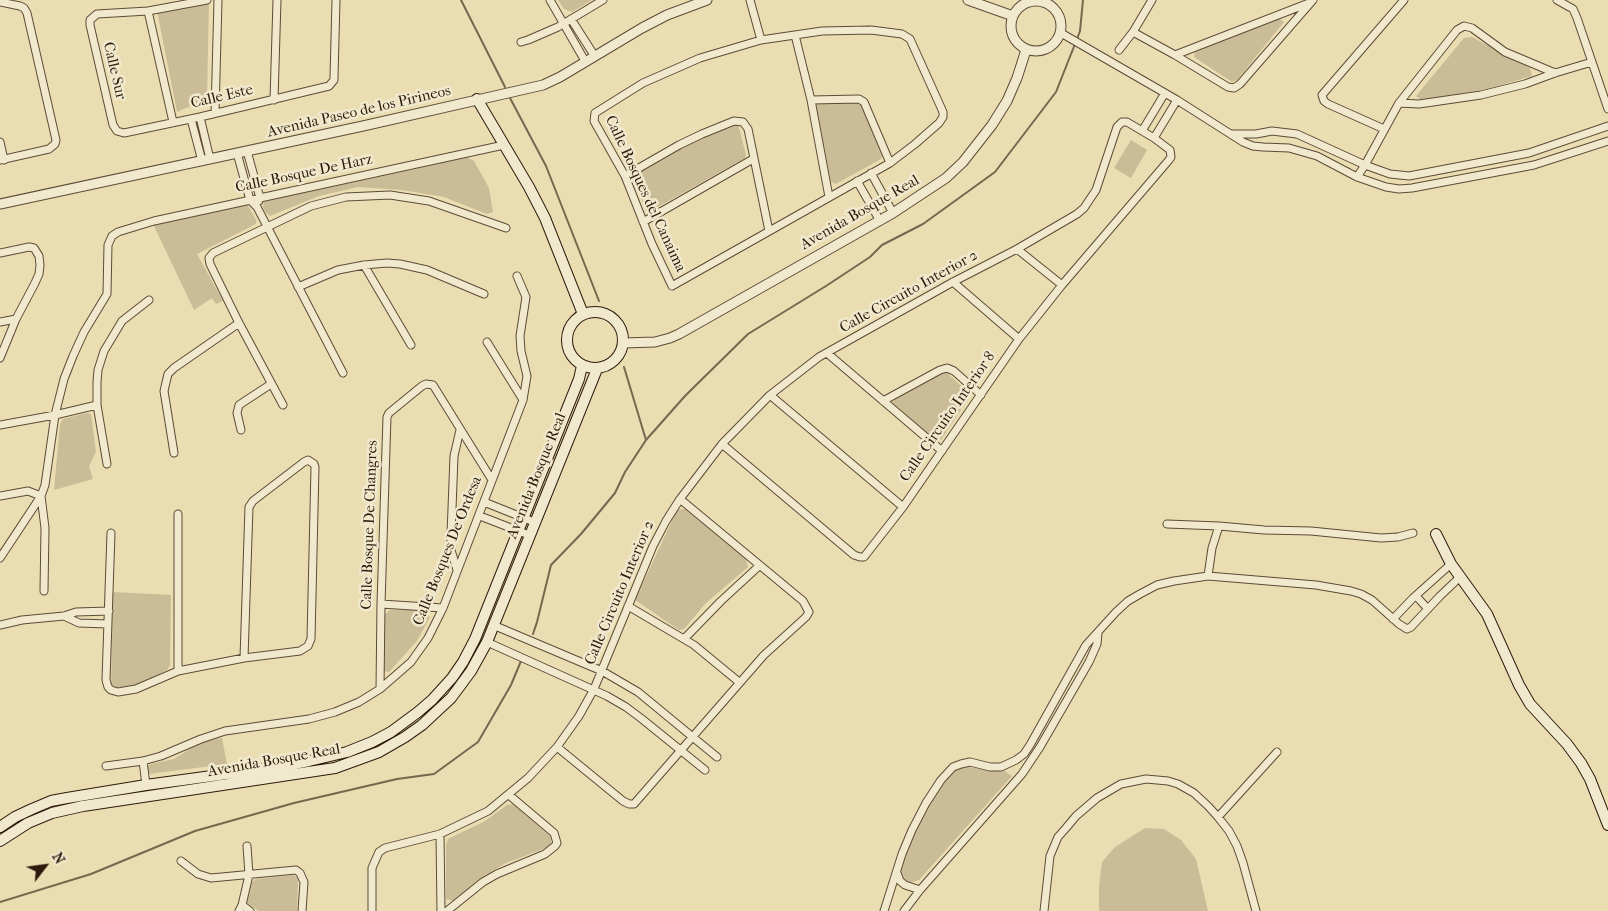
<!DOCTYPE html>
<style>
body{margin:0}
#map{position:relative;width:1608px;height:911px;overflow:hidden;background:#eaddb2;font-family:"IM FELL French Canon",serif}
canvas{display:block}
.north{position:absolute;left:20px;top:841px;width:50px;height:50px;-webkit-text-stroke:4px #f1e9cd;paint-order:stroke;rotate:60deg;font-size:14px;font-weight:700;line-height:20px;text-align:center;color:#2d1a0c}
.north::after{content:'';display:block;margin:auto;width:18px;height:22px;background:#2d1a0c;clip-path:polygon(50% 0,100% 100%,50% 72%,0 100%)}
</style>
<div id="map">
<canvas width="1608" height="911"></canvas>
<div class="north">N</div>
</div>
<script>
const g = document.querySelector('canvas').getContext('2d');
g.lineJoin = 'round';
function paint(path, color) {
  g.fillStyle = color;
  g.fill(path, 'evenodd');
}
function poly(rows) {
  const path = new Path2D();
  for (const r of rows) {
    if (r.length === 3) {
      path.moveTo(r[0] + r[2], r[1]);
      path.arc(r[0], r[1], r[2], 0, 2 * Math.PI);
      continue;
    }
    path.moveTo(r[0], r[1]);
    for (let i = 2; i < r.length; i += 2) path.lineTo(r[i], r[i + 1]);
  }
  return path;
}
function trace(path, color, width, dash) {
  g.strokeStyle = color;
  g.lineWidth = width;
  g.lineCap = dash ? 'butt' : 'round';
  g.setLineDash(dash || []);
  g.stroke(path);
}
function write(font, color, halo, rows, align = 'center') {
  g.font = font + ' "IM FELL French Canon",serif';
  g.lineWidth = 5;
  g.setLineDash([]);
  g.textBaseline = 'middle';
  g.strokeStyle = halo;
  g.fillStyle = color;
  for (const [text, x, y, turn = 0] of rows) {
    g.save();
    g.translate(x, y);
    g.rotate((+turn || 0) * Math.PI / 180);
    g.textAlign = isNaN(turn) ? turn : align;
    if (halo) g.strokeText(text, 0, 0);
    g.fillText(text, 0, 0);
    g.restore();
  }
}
paint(poly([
 [209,0,207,99,177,112,157,11],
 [558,0,592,0,572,12,564,9],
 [1279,18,1284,22,1237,80,1232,82,1194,57,1195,52],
 [1472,37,1530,68,1532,76,1487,89,1421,100,1416,96,1464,38],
 [854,101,860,103,863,108,882,156,881,159,836,184,831,182,814,106,817,102],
 [736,123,738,124,746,155,745,158,649,212,646,211,634,180,636,175,672,151],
 [1131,140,1147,150,1131,178,1114,168],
 [467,157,474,161,489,188,493,212,487,214,444,197,402,190,358,187,319,196,270,216,265,212,263,207,264,202,270,200,416,169],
 [247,204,256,220,256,224,197,254,223,301,216,304,212,298,194,310,153,224],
 [942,373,947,373,968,392,969,398,941,440,936,441,893,403,894,400],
 [87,413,91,414,96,452,89,466,93,479,54,490,60,424,63,419],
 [685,509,746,559,748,567,705,604,684,629,679,630,635,600,677,510],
 [113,592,171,595,170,665,167,670,140,684,123,687,116,687,111,684],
 [390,610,425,610,430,617,417,641,389,672,384,671,385,614],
 [222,738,227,764,149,774,147,766,151,764,174,759,191,748,209,740],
 [962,766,986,770,1002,769,1012,776,919,880,910,883,905,880,901,876,900,868,909,841,932,795,952,769],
 [513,804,551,837,551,846,506,863,482,877,453,901,446,899,446,845,448,839,485,821,507,805],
 [1145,828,1164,829,1181,840,1196,859,1208,911,1099,911,1099,886,1102,862,1115,847],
 [293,875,298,878,297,911,259,911,247,903,252,882,256,879]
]), '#cabc96');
trace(poly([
 [461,0,505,87],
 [1077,39,1080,31,1083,0],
 [510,98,546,166,599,301],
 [624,367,646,440],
 [533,634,537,622,551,565,581,534,615,493,625,472,646,440,685,396,748,334,826,286,870,257,882,245,923,224,995,172,1056,92,1075,44],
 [0,902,91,874,195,831,294,803,397,779,434,774,478,742,511,685,521,661]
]), '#78674e', 2);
const minor = poly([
 [207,0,148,11,97,14,90,20,90,25,113,125,117,131,124,133,200,117,329,86,334,80,334,77,336,0],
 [550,0,585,61],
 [750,0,761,40],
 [1557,0,1573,9,1577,18,1608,109],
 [0,2,20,6,24,8,27,13,56,140,55,144,49,149,0,160],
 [148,11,173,122],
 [571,19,594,55],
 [871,30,902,34,910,39,943,112,943,117,939,123,915,144,890,163,672,286,652,244,625,176,594,121,595,113,643,83,700,58,761,40,822,31,871,30],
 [1133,32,1175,55,1228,87,1234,88,1240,84,1313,0],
 [1061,33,1177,100,1243,142,1253,146,1263,147,1289,148,1317,156,1357,177,1386,187,1399,189,1412,188,1534,165,1608,141],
 [795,35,811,100,829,197],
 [521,42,528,40,558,27,603,0],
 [1119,50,1133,32,1152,0],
 [1175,55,1309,3],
 [274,100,277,0],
 [811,100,859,99,864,102,890,163],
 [1399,103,1419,104,1481,95,1525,84,1555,73,1592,62],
 [215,113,218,0],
 [200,117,210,159],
 [191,119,202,161],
 [1384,129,1328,104,1324,101,1322,95,1404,0],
 [1142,131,1165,93],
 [1232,134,1256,134,1272,131,1297,134,1365,165,1390,174,1409,176,1529,153,1608,126],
 [1154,138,1177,100],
 [0,142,4,160],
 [247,151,260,198,259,201],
 [237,153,250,200,257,207,343,373],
 [871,173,893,213],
 [625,176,679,145,702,134,734,121,743,122,748,129,769,231],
 [1357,177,1365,165,1399,103,1457,30,1464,26,1472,28,1505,52,1555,73],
 [857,181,880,221],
 [643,222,753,159],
 [1017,249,1062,285],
 [0,253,29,247,34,248,39,256,40,265,39,274,35,283,16,319,0,358],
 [364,265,411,345],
 [953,282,1019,339],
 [298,287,338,270,364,265,387,263,400,264,427,270,484,294],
 [0,322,16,319],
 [487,342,523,400],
 [827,353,942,451],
 [770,395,903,507],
 [883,401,940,370,947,368,954,371,981,395],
 [283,405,239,323,210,264,209,258,213,253,311,206,346,197,390,195,429,201,506,228],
 [0,425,55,415,97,405],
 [241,430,237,413,239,405,271,384],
 [174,453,164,391,168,374,174,368,239,323],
 [107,464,97,405,97,382,98,370,104,351,122,321,149,300],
 [0,496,28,491,41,496,45,528,44,591],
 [484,502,534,522],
 [480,516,529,535],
 [1167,524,1219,526,1264,530,1311,531,1381,538,1398,537,1413,533],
 [111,533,106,680,108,687,111,690,118,692,136,689,178,671,244,658,300,651,308,646,311,639,315,467,314,464,308,460,304,462,253,501,249,507,244,658],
 [0,558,41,496,45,485,55,415,64,379,73,356,84,332,107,294,108,245,112,236,118,232,154,221,504,145],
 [457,570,451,550,451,535,454,456,460,430],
 [1208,576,1212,548,1219,526],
 [1416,596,1428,609],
 [381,604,443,608],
 [628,606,694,645,739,682],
 [64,616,79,623,108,624],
 [1393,619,1413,598,1451,564],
 [0,625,22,620,64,616,76,612,109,611],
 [493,625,602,671,638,692,717,757],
 [684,639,721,601,759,566],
 [487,642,607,696,626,707,642,719,705,770],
 [178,671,178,514],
 [380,689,381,604,387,417,389,413,422,386,426,384,433,385,492,480],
 [557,747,623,801,629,804,634,804,764,655,806,617,809,612,803,601,680,499],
 [143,761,146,785],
 [106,766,143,761,161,756,201,739,225,731,309,719,335,712,359,702,380,689,411,662,428,638,443,608,523,400,527,376,521,351,520,336,526,297,517,276],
 [1218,817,1277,752],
 [440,834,441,911],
 [181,861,198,874,211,878,296,870,300,873,304,882,302,911],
 [897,873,900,881,905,885,920,890],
 [242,905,250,911],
 [239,911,242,905,249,875,247,846],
 [372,911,372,868,379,852,385,848,440,834,488,811,528,778,557,747,579,716,594,689,653,546,666,521,680,499,722,444,770,395,819,357,953,282,1017,249,1077,214,1084,208,1096,190,1117,127,1122,122,1127,122,1154,138,1170,150,1171,157,1169,160,1062,285,1019,339,903,507,864,557,860,557,854,555,722,444],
 [447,911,483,882,497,874,545,854,555,846,557,843,554,833,509,795],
 [884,911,902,854,912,830,926,803,941,780,953,767,961,764,970,762,990,767,1001,767,1016,760,1024,754,1030,745,1086,645,1116,612,1128,601,1140,594,1157,585,1174,581,1208,576,1316,585,1351,591,1361,594,1372,600,1399,624,1407,629,1411,627,1440,596,1460,577],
 [904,911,920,890,1022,774,1040,747,1089,662,1097,644,1098,633],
 [1044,911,1050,856,1058,837,1066,828,1076,816,1097,798,1121,784,1146,779,1168,781,1178,784,1194,793,1208,806,1218,817,1229,831,1237,846,1243,863,1256,911]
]);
const tertiary = poly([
 [968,0,1013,16],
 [1036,26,25],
 [0,204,363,126,543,85,560,77,642,28,667,15,707,0],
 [623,343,655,342,670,338,679,334,893,213,946,178,963,162,992,125,1007,101,1017,78,1026,50]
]);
const secondary = poly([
 [477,99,529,187,545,218,583,314],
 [595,340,28],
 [1436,534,1451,564,1487,614,1519,685,1530,704,1567,744,1581,763,1590,779,1608,825],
 [0,827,15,817,32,809,51,801,67,798,146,785,278,767,309,761,347,752,372,742,391,732,418,712,432,700,452,678,463,662,475,639,579,379,582,366],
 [0,841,28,823,52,813,83,806,335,768,379,752,405,737,422,725,451,698,460,686,471,671,487,642,597,369]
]);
trace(minor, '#5c4b36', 9);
trace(tertiary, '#5c4b36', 11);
trace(secondary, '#2d1a0c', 12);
trace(minor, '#f1e9cd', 7);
trace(tertiary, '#f1e9cd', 9);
trace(secondary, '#f1e9cd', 10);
write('15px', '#2d1a0c', '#f1e9cd', [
 ["Calle Sur",114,71,77],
 ["Calle Este",222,97,-13],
 ["Avenida Paseo de los Pirineos",359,112,-13],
 ["Calle Bosque De Harz",304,174,-12],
 ["Calle Bosques del Canaima",645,194,65],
 ["Avenida Bosque Real",860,213,-30],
 ["Calle Circuito Interior 2",909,292,-29],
 ["Calle Circuito Interior 8",948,417,-55],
 ["Avenida Bosque Real",537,476,-68],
 ["Calle Bosque De Changres",370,525,-88],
 ["Calle Bosques De Ordesa",448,551,-68],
 ["Calle Circuito Interior 2",620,593,-67],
 ["Avenida Bosque Real",274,761,-10]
]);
</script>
